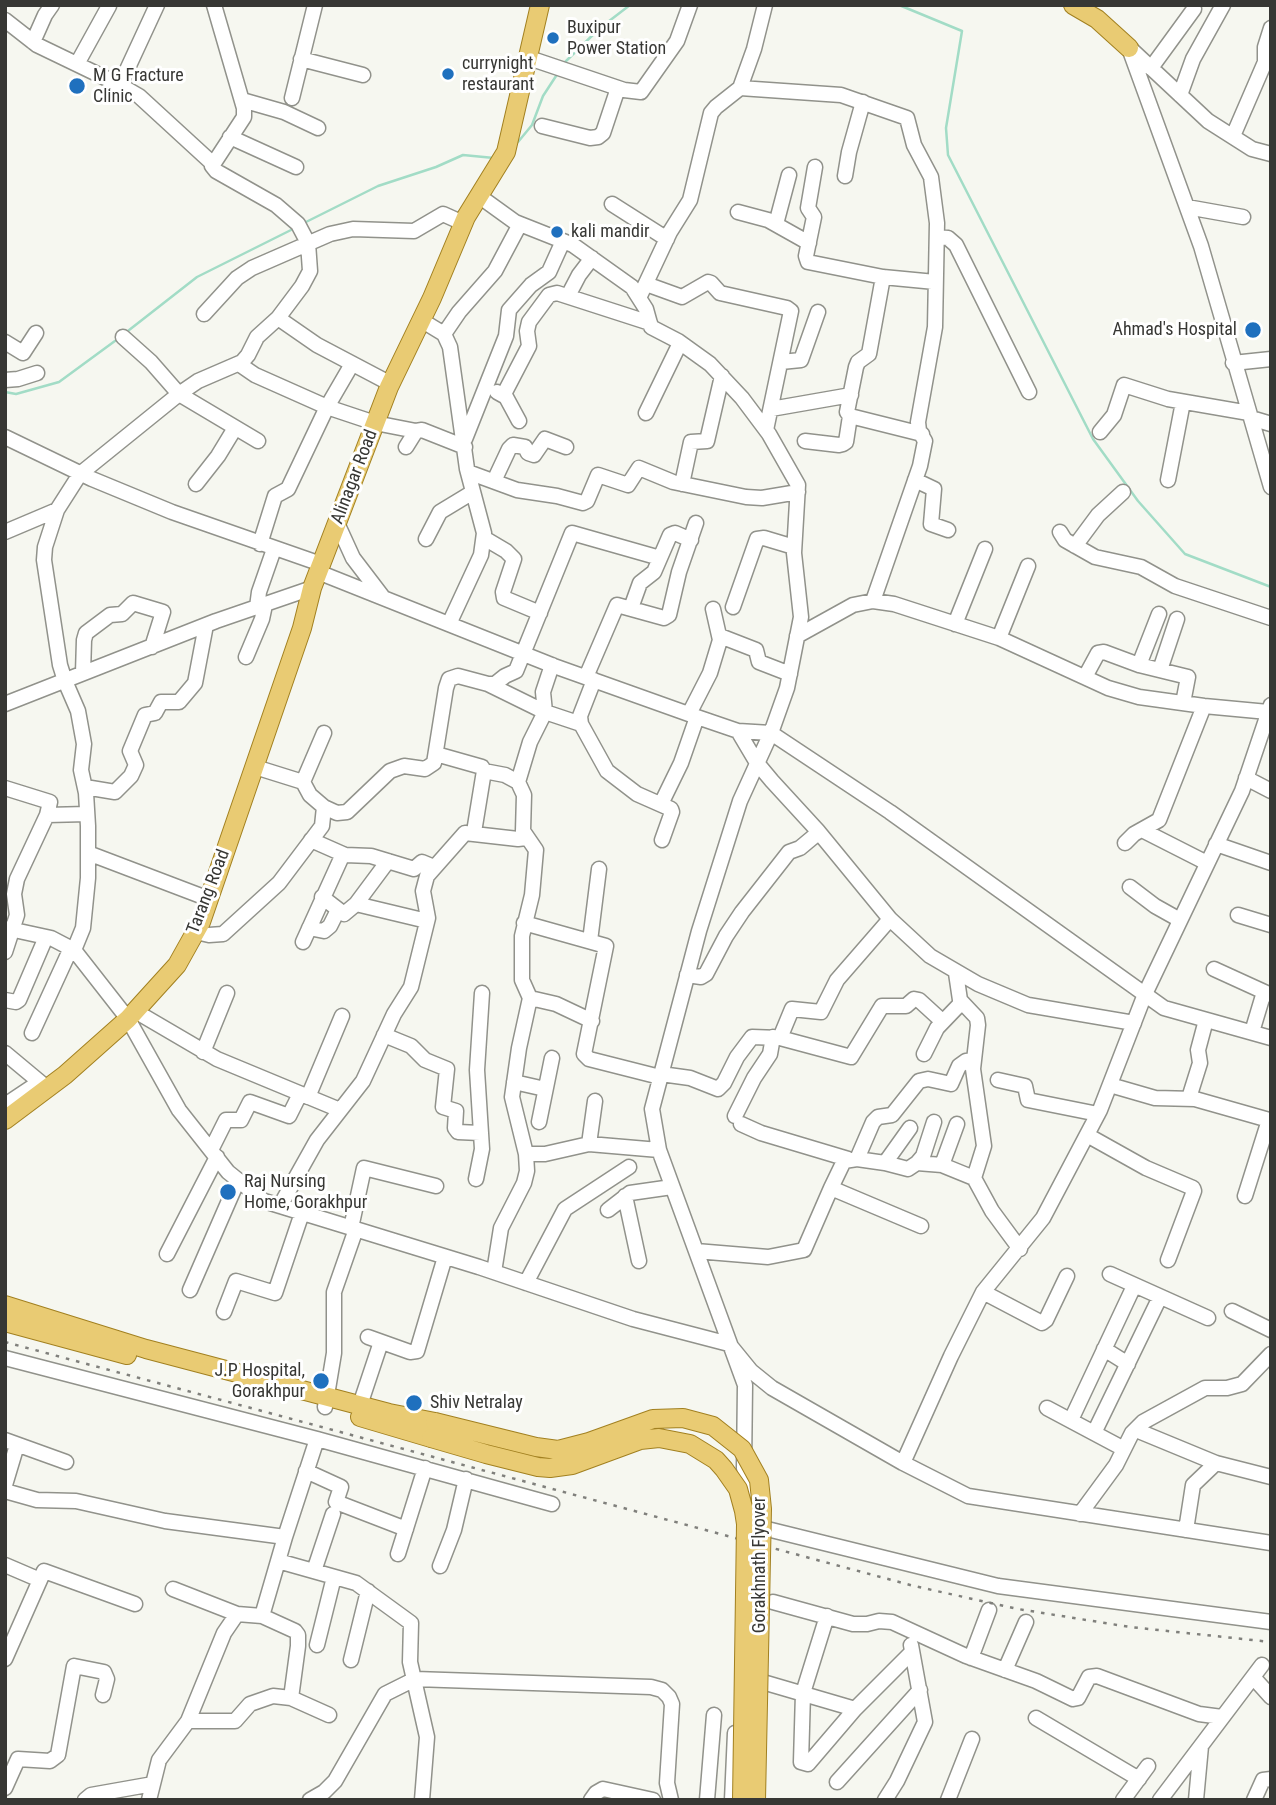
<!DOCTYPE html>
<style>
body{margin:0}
#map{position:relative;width:1276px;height:1805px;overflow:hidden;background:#f6f7f0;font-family:"Roboto Condensed",sans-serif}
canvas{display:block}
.frame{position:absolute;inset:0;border:7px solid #373734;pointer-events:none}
</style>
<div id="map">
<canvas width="1276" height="1805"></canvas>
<div class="frame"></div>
</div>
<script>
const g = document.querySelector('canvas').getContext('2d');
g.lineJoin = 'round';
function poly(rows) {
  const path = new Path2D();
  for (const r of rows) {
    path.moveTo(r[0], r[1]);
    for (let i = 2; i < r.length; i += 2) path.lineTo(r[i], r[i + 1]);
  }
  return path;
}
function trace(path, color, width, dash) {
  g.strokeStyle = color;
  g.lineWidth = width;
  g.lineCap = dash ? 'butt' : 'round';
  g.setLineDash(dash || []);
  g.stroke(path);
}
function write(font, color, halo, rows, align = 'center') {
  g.font = font + ' "Roboto Condensed",sans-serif';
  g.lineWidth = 6;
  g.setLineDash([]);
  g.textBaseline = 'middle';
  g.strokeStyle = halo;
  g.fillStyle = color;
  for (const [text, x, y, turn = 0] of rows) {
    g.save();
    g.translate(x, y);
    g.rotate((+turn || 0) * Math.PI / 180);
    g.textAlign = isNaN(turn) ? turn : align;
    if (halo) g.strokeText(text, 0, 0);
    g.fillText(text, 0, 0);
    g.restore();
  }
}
trace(poly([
 [899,5,962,31,946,128,948,155,1093,439,1138,501,1185,554,1271,587],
 [563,64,600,28,630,5],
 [518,142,532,125,543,96,558,73],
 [302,224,378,186,436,167,463,155,494,158],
 [124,334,197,277,293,229],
 [5,392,16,394,59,382,119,338]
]), '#a2dcc6', 2.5);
const minor = poly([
 [5,20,37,45,120,85,157,5],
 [33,42,45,15,52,5],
 [1129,48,1201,246,1271,487],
 [1133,51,1208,121,1252,149,1271,154],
 [529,58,624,90,641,92,677,41,690,5],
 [301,59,363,75],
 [77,64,109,6],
 [1151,68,1194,9],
 [120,85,139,96,212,163],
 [740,88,754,49,765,5],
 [1180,95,1193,59,1223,5],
 [292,98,315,5],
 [242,100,284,112,318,128],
 [542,126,590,138,598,137,603,133,618,88],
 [1233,136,1265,62,1265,47,1271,28],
 [230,137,296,167],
 [815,167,808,208,814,217,806,256,808,262,883,277,935,282],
 [845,176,849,152,863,102],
 [479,196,515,222,573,245,632,287,646,309,651,327,678,341,710,364,742,398,769,434,798,485,794,553,801,617,787,688,771,733,740,801,699,931,652,1109,659,1150,745,1385,744,1468,756,1524,759,1527,998,1586,1271,1622],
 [612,204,667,239],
 [1187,207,1243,217],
 [738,212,768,220,809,243],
 [776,224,789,175],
 [937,237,948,238,956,245,1029,392],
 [883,277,869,354,858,362,856,367,847,412,850,416,922,434],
 [646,284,682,297,708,282,711,283,720,293,787,308,791,311,766,430],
 [568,296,579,275,592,258],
 [639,298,670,232,690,200,711,113,716,107,740,88,841,95,907,118,914,145,931,177,937,223,935,327,918,422,919,431,925,441,920,466,873,601],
 [204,314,237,278,252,268,330,234,353,229,414,231,443,214,463,223],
 [278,318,317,345,391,384],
 [421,320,444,334,450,347,467,469,484,533,481,555,449,624],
 [444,334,459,312,495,271,520,224],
 [123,337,151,362,179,394,258,441],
 [5,342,23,353,36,333],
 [781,362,801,360,818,312],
 [1233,363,1271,359],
 [239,364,255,375,327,407,375,423,416,431],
 [5,380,18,379,37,373],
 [497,392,506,397,519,421],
 [504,394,529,346,527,331,529,322,549,295,557,293,650,323],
 [771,409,851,395],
 [646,413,680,343],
 [1251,418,1271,424],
 [1100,432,1114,415,1124,385,1168,399,1249,413],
 [5,437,92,479,172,512,321,564],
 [465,439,506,336,509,310,531,285,549,272,563,241],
 [805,441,839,445,843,444,846,442,850,416],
 [406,447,416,431,422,430,465,447],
 [468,472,517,490,557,496,583,503,587,501,598,475,628,485,639,468,673,482,746,497,762,498,798,492],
 [915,480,934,489,931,524,948,530],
 [1168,480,1183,402],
 [494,481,509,449,513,445,525,447,528,453,534,455,545,439,566,447],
 [196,484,218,456,235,428],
 [682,484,691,442,707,441,722,376],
 [337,523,353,558,382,596],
 [5,532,57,510],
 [1060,532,1065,540,1095,557,1141,567,1175,586,1271,618],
 [484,538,506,551,514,559,503,592,504,598,540,613],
 [426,539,440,512,473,492],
 [260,544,275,496,288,489,327,407,352,364],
 [1075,546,1098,515,1123,492],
 [318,572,554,666,697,717,738,731,771,733,890,812,1164,1008,1271,1038],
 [257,607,259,592,274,549],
 [733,607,757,539,764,538,794,547],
 [631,608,640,583,654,572,670,535,675,533,691,540],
 [955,624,985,549],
 [720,636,756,650,759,662,790,674],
 [797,636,853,605,873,601,894,604,999,638,1108,688,1139,697,1204,706,1268,712],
 [999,638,1028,566],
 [246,657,262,619,265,605],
 [1139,665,1159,614],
 [1160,670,1177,619],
 [83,673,84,640,86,633,110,615,122,614,133,603,163,612,152,647],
 [586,677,617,605,664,618,669,615,679,572,696,523],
 [1085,677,1098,653,1104,652,1139,665,1188,677,1183,703],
 [594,680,580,716,581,724,607,771,637,794,671,809,672,812,662,840],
 [488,684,495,684,505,676,516,671,572,533,660,558],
 [5,704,216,621,312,588],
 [689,714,710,673,720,640,713,609],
 [738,731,757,763,772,781,817,830,890,919,930,956,978,984,1028,1005,1134,1023],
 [436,754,482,767,484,771,474,832],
 [255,767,303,782,310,795,324,807,337,813,347,812,390,771,404,766,425,769,434,763,446,688,449,679,458,676,488,684,545,712,581,724],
 [484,771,505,775,518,782],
 [1246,778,1271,791],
 [303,782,324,733],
 [85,787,115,792,131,776,136,765,130,751,145,715,155,713,161,702,179,702,195,683,206,625],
 [5,788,50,802,47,815,17,879,14,894,17,915,5,952],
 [661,804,681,763,697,717],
 [47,815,87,814],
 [1142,830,1207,863],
 [311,840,345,855,371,856,414,869,422,862,434,867],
 [1125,843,1134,834,1159,820,1204,706],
 [1216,844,1271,863],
 [88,853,209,899],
 [1130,887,1155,906,1180,920],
 [322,897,344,914,356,904,427,921],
 [356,904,388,861],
 [1238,915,1271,925],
 [524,923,606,946,584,1054,589,1059,660,1077],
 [5,928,51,938,74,950,128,1019,179,1110,228,1172,264,1201,479,1267,633,1319,729,1344,751,1371,772,1388,903,1463,968,1496,1271,1543],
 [309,928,324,931,330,926,338,910],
 [196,932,209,935,223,934,279,883,322,826,324,807],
 [590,941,599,869],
 [303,942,343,854],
 [74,950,83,928,88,878,88,826,86,793,81,770,84,744,78,711,65,681,60,665,44,560,45,547,57,510,80,474,179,394,198,381,242,362,248,355,257,337,278,318,302,286,310,271,308,243,298,224,276,205,216,171,212,166,244,117,244,108,214,5],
 [1214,969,1271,995],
 [956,973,960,1000,977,1018,978,1025,973,1069,984,1146,974,1178,992,1211,1020,1249],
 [687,975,701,977,706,974,726,936,742,912,789,852,800,848,818,833],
 [530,998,556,1004,592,1021],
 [5,1000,16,1002,19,1000,46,937],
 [135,1011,217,1059,340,1110],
 [1252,1032,1264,992],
 [32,1033,71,948],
 [384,1035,411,1046,425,1060,447,1069,443,1107,456,1111,455,1128,458,1132,480,1133],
 [780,1038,792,1009,821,1012,837,980,890,919],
 [203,1052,227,993],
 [5,1053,47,1088],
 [924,1054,937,1028,961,1003],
 [661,1074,690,1078,718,1089,724,1083,737,1057,752,1037,780,1038,851,1057,882,1006,906,1006,914,999,919,1000,942,1021],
 [998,1080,1025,1086,1028,1100,1098,1114],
 [514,1082,545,1089],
 [1110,1085,1155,1098,1195,1099,1269,1120,1245,1196],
 [308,1097,342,1016],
 [1189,1098,1200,1063,1198,1050,1206,1020],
 [5,1105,32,1087,47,1088],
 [735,1116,754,1078,770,1054,773,1037],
 [539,1122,552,1058],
 [934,1122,923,1156,917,1163,942,1165,974,1178],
 [741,1124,761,1133,848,1159],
 [1087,1135,1146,1168,1193,1188,1194,1191,1168,1260],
 [589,1144,595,1101],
 [211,1150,226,1120,241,1120,250,1102,289,1116,300,1094],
 [526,1154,545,1154,589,1144,659,1150],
 [857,1159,873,1122,878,1117,892,1115,919,1081,928,1079,951,1084,959,1066,966,1061,974,1060],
 [885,1163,908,1169,917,1163],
 [942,1165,957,1124],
 [476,1179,482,1149,477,1070,482,993],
 [831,1188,844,1161,857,1159,885,1163,910,1128],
 [625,1196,639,1261],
 [280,1206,317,1140,363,1081,394,1014,411,987,428,918,423,891,427,876,465,833,518,839,526,838],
 [608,1210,630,1193,672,1187],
 [351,1228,364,1168,436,1186],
 [696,1251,768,1257,804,1250,831,1188,921,1226],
 [167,1254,217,1157],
 [494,1272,501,1228,524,1183,527,1171,526,1154,512,1097,519,1048,530,998,522,980,522,936,532,895,536,850,523,831,524,795,518,782,530,742,545,712,543,692,552,665],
 [1110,1274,1208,1318],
 [526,1283,565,1209,629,1167],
 [190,1290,238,1180],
 [983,1292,1042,1323,1046,1320,1067,1276],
 [1232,1311,1271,1330],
 [224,1312,236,1281,275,1293,302,1213],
 [368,1337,410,1352,417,1351,445,1257],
 [1104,1349,1128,1364],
 [5,1358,317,1439,552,1504],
 [360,1405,381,1342],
 [325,1407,334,1353,334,1292,356,1229],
 [1047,1408,1124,1449],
 [1071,1420,1134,1286],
 [1136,1430,1216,1463,1271,1477],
 [1094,1433,1160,1297],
 [5,1440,66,1462],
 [903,1463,951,1356,983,1292,1043,1218,1100,1110,1145,994,1242,791,1271,705],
 [306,1471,341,1487,336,1502,406,1529],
 [5,1485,17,1445],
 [5,1491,37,1500,76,1501,165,1521,285,1537,317,1439],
 [1080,1514,1116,1465,1132,1433,1143,1422,1205,1388,1227,1388,1242,1384,1271,1354],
 [1186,1530,1193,1485,1216,1463],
 [398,1554,425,1468],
 [278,1561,356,1583,411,1623,410,1662,427,1737,422,1800],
 [5,1565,40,1580],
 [440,1566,454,1530,466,1479],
 [314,1571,333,1514],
 [173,1589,237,1614,262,1616,295,1631,298,1635,298,1646,291,1698],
 [773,1602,853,1624,867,1624,879,1621,892,1622,966,1656,1036,1681,1073,1699,1078,1698,1089,1677,1097,1676,1199,1714,1222,1717],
 [262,1616,285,1537],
 [827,1616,803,1693,801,1762,808,1764,855,1709],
 [317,1645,334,1577],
 [971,1658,989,1610],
 [5,1659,44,1571,135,1604],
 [351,1660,368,1591],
 [1005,1670,1026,1622],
 [1253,1677,1271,1697],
 [749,1678,855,1709,912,1652],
 [1036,1718,1139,1779],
 [188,1721,235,1721,250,1704,273,1696,291,1698,329,1715],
 [837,1782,920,1690],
 [5,1788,18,1759,50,1761,58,1755,74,1666,104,1672,107,1679,103,1695],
 [85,1800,91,1795,153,1784],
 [149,1800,159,1760,188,1721,224,1633,237,1614],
 [310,1800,324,1792,335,1781,385,1694,415,1679,651,1687,662,1690,669,1697,672,1704,667,1783,671,1800],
 [591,1800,596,1793,603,1789,653,1800],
 [707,1800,714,1715],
 [732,1800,735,1733],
 [885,1800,897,1781,925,1722,911,1645],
 [948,1800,972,1739],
 [1123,1800,1148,1766],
 [1160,1800,1262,1665],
 [1196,1800,1201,1746],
 [1254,1800,1263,1780,1271,1779]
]);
const major = poly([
 [1073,5,1097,19,1129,48],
 [5,1120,65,1075,128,1019,177,965,201,922,302,628,312,588,389,387,432,298,466,217,506,152,540,5],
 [5,1305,146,1349,389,1413,435,1422],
 [5,1322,127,1355],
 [360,1417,431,1438]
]);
trace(minor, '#91928b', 17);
trace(major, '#a28020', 20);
trace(minor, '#fff', 14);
trace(major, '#e9cb73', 18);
trace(poly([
 [5,1342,914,1586,1018,1609,1130,1627,1271,1642]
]), '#80807c', 2.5, [3.5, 7]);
const majorBridge = poly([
 [435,1422,536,1447,558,1450,589,1442,653,1419,683,1418,713,1426,742,1449,759,1480,762,1509,756,1800],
 [431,1438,486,1454,538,1467,550,1468,572,1465,640,1440,659,1438,690,1444,716,1460,724,1469,738,1489,744,1511,746,1524,742,1800]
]);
trace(majorBridge, '#a28020', 20, []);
trace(majorBridge, '#e9cb73', 18);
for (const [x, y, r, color] of [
 [553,38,7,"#1f70be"],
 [448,74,7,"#1f70be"],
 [77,86,9,"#1f70be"],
 [557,232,7,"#1f70be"],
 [1253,330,9,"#1f70be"],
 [228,1192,9,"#1f70be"],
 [321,1381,9,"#1f70be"],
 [414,1403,9,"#1f70be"]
]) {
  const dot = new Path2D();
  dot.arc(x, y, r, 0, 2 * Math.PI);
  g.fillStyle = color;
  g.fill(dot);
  trace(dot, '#fff', 2.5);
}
write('18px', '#373734', '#fff', [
 ["Buxipur",567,28],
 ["Power Station",567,49],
 ["currynight",462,64],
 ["restaurant",462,85],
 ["M G Fracture",93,76],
 ["Clinic",93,97],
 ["kali mandir",571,232],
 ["Ahmad's Hospital",1237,330,"right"],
 ["Raj Nursing",244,1182],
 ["Home, Gorakhpur",244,1203],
 ["J.P Hospital,",305,1371,"right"],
 ["Gorakhpur",305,1392,"right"],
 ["Shiv Netralay",430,1403]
], 'left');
write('18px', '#373734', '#fff', [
 ["Alinagar Road",355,477,-69],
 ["Tarang Road",209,892,-69],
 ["Gorakhnath Flyover",760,1565,-90]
]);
</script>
